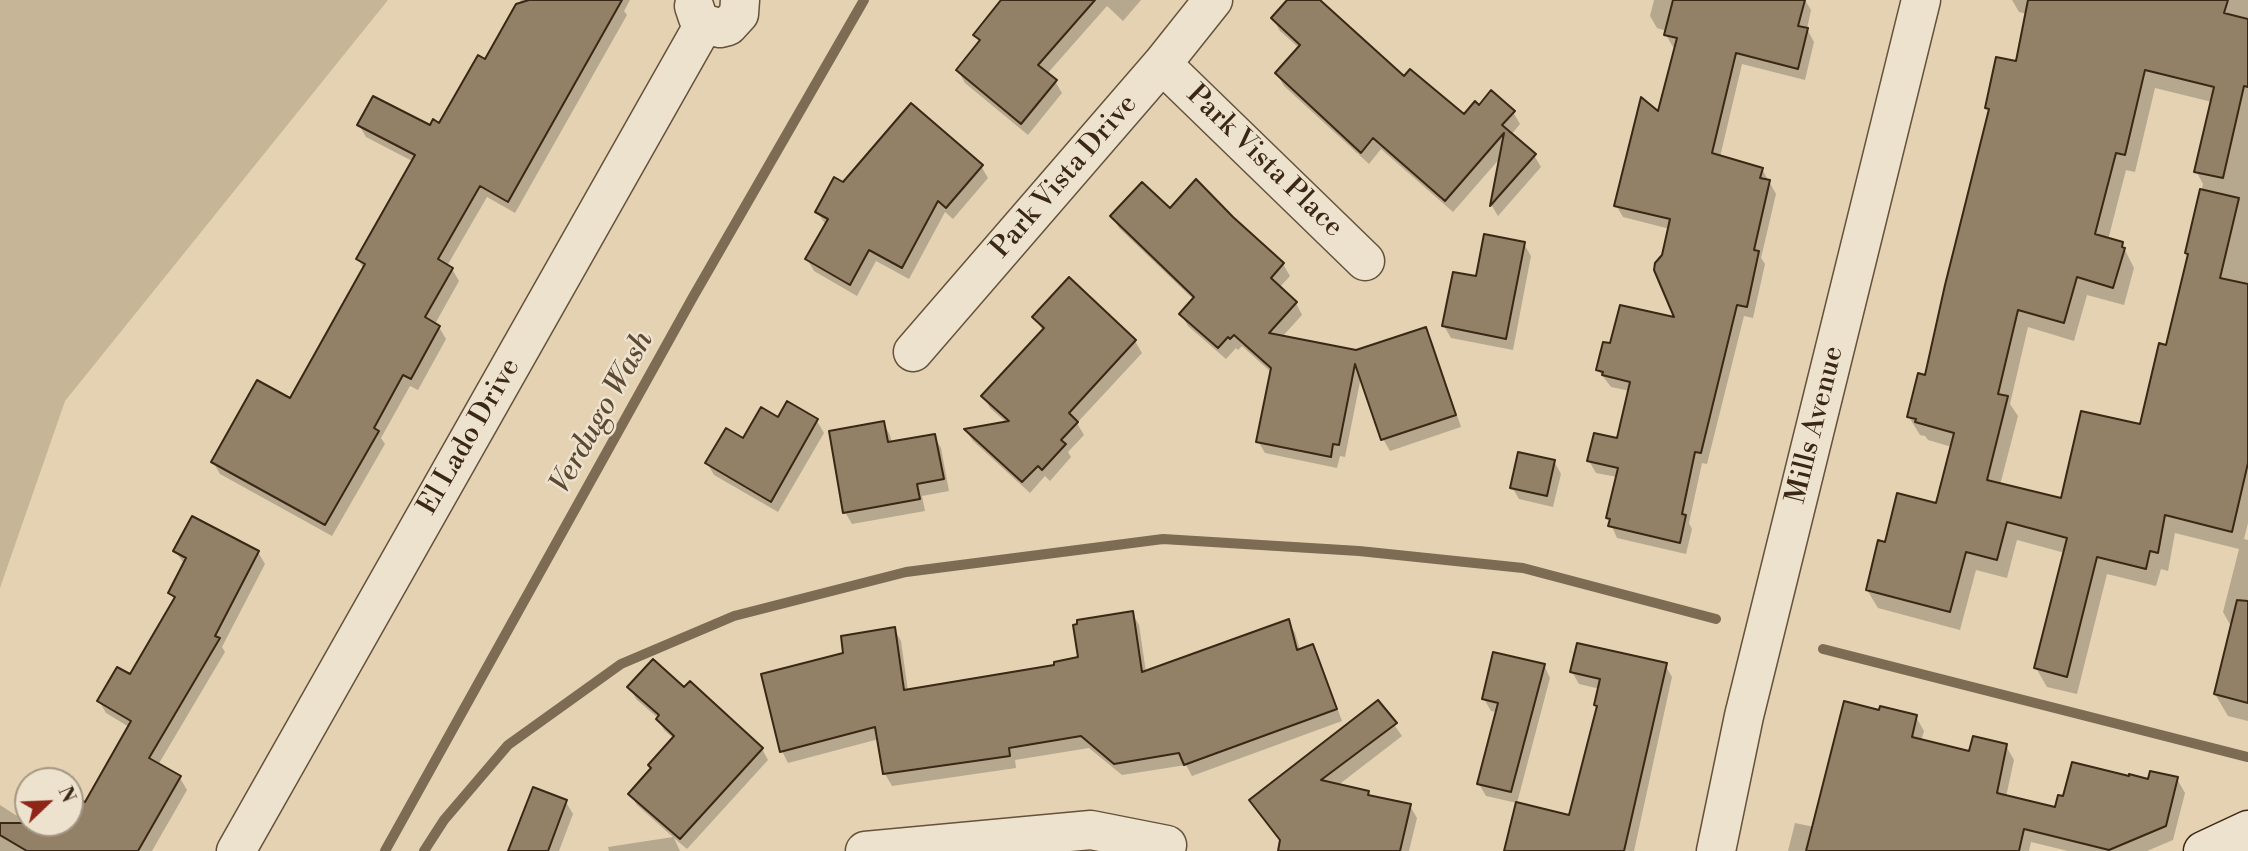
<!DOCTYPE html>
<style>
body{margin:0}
#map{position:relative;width:2248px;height:851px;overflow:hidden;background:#e4d2b2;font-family:"Libre Bodoni",serif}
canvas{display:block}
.north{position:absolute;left:14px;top:767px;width:70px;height:70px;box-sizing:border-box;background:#ede2cd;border:2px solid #a59783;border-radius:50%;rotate:67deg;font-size:19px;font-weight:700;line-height:28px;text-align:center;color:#3a2715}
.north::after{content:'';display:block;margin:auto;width:24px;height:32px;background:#8f2418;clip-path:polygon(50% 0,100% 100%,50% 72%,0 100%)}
</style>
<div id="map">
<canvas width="2248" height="851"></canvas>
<div class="north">N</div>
</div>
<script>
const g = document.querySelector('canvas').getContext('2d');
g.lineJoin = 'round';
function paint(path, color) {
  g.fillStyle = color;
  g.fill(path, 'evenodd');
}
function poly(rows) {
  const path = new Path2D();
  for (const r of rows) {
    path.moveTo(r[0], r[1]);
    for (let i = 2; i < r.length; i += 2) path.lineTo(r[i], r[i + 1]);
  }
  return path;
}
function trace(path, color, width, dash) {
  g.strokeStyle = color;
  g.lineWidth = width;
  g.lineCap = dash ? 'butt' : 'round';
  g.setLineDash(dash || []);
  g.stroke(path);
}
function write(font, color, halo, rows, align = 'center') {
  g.font = font + ' "Libre Bodoni",serif';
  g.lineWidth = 5;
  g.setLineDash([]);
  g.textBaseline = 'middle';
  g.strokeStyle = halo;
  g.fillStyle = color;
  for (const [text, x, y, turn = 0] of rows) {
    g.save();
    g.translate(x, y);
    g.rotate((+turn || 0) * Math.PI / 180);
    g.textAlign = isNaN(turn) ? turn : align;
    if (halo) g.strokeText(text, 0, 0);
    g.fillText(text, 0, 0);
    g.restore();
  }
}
paint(poly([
 [0,0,388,0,65,401,0,588]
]), '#c7b597');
paint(poly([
 [521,0,630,0,624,11,627,15,515,213,487,197,447,266,452,269,459,281,435,324,439,327,446,339,418,390,410,386,381,438,385,444,332,536,220,474,213,462,291,400,364,270,358,259,414,162,366,137,359,125,430,127,440,125,486,61],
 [1010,0,1141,0,1123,21,1107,6,1047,74,1055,81,1062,93,1028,135,965,83,958,71,980,43,975,35],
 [1289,0,1317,0,1404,78,1464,116,1479,107,1513,112,1520,124,1511,135,1534,155,1541,167,1498,216,1492,206,1502,156,1453,212,1381,149,1369,164,1284,86,1277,74,1299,48,1280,31,1273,19],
 [1654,0,1805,0,1811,10,1807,29,1814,42,1805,80,1742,64,1720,157,1762,169,1776,194,1761,258,1765,264,1753,318,1744,316,1707,464,1702,463,1689,523,1692,529,1686,554,1617,538,1608,518,1617,477,1596,473,1589,461,1618,440,1630,391,1611,387,1598,370,1612,345,1677,320,1663,256,1670,229,1623,217,1616,205,1659,114,1676,48,1673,47,1666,35,1667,31,1657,28,1650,16],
 [2012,0,2248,0,2248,523,2244,539,2248,540,2248,721,2228,716,2215,694,2232,628,2223,612,2239,549,2175,533,2168,571,2161,569,2156,586,2107,574,2077,694,2047,687,2036,668,2065,553,2017,540,2007,578,1976,570,1960,630,1878,608,1867,590,1886,544,1938,505,1952,447,1928,440,1925,436,1920,435,1909,417,1926,377,1990,113,1987,107,2017,64,2027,14,2019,12],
 [2155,88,2212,102,2196,171,2203,184,2187,253,2190,257,2167,347,2141,426,2062,501,2000,485,2018,416,2010,404,2028,327,2074,341,2087,295,2124,305,2134,268,2122,244,2108,240,2126,170,2135,172],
 [981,166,988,178,953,219,945,212,909,279,876,261,857,296,814,271,807,259,826,225,817,212,843,184],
 [1170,210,1232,219,1283,264,1290,276,1279,288,1296,303,1302,315,1282,337,1356,352,1425,329,1432,341,1461,427,1390,451,1383,439,1361,377,1345,457,1340,456,1337,468,1265,453,1258,441,1272,373,1242,346,1238,350,1236,348,1226,359,1188,326,1181,314,1194,300,1119,228,1112,216],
 [1524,244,1531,256,1513,350,1451,338,1444,326,1477,278],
 [1069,279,1135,341,1142,353,1077,423,1084,435,1068,452,1071,457,1050,481,1045,476,1030,493,973,441,966,430,1007,423,990,408,984,396,1043,331,1034,317],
 [788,403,817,421,824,433,778,512,714,475,707,463,778,419],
 [883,423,890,435,892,443,934,436,941,448,949,491,922,496,925,511,852,524,845,512],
 [1554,461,1561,474,1553,507,1519,499,1512,487],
 [175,551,258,552,265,564,222,647,225,652,158,765,180,778,187,790,152,851,0,851,0,805,28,823,70,823,70,795,86,804,129,727,106,713,99,701,130,677,175,601,170,593,185,565],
 [1132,613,1139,625,1146,672,1288,621,1295,633,1300,650,1312,646,1319,658,1342,721,1192,776,1186,765,1122,775,1089,748,1015,760,1016,768,892,786,885,774,879,739,788,763,782,751,845,654,894,629,901,641,908,691,1056,666,1080,659],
 [1544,665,1550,678,1517,803,1486,796,1479,784,1498,712,1491,711,1484,699],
 [1665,665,1672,677,1634,851,1506,851,1570,818,1598,708,1596,705,1600,689,1579,684,1572,672],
 [630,687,684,690,762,749,768,760,687,849,674,838,680,851,609,851,608,847,673,837,637,805,630,794,652,770,674,739,664,730,658,718,636,699],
 [1378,702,1402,736,1337,786,1367,793,1370,797,1410,806,1417,818,1409,851,1280,851,1282,842,1259,812],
 [1880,713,1916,717,1924,731,1921,741,1971,753,2006,746,2014,760,2006,797,2056,809,2150,781,2177,779,2185,793,2173,840,2147,851,2068,851,2031,842,2029,851,1788,851,1795,823,1814,827],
 [566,802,573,814,559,851,514,851]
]), '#0003');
trace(poly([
 [1823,649,2247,757],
 [385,851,693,297,864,0],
 [424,851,444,820,508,745,621,664,734,616,906,572,1163,539,1359,551,1523,568,1716,619]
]), '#7d6b53', 10);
const building = poly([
 [529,0,622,0,508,202,480,186,438,259,453,268,425,317,440,326,411,379,403,375,374,428,379,431,325,525,211,462,257,380,290,398,365,264,356,259,415,155,357,125,373,96,430,125,433,119,439,123,478,55,485,59,516,4,529,0],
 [1001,0,1095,0,1038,65,1057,80,1021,124,956,70,980,40,973,35,1001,0],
 [1287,0,1320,0,1404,76,1410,69,1464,114,1475,101,1479,105,1491,90,1515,111,1502,125,1536,154,1490,206,1504,133,1445,201,1373,138,1361,153,1275,73,1300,45,1271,18,1287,0],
 [1673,0,1805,0,1798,26,1808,28,1798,69,1736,53,1712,153,1763,168,1760,178,1770,180,1754,250,1759,251,1747,307,1737,305,1701,453,1695,452,1682,514,1686,515,1680,543,1608,526,1610,519,1606,518,1618,468,1587,461,1594,433,1617,438,1630,382,1602,375,1603,372,1596,370,1603,342,1610,343,1620,305,1674,317,1654,270,1655,263,1662,255,1670,219,1614,206,1641,97,1658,111,1677,38,1664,35,1673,0],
 [2028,0,2228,0,2224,13,2248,19,2248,87,2244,86,2223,178,2194,172,2214,87,2145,70,2125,155,2116,153,2095,234,2123,242,2122,247,2125,248,2113,288,2077,277,2064,323,2018,310,1998,394,2008,396,1987,480,2061,498,2081,411,2140,424,2159,343,2166,345,2188,254,2185,253,2200,189,2239,198,2220,278,2248,284,2248,463,2232,532,2165,515,2158,553,2150,551,2146,569,2097,557,2067,677,2034,668,2067,538,2007,522,1997,560,1966,552,1950,612,1866,590,1878,540,1885,542,1897,493,1936,503,1954,433,1915,422,1916,419,1907,417,1918,373,1925,375,1945,285,1989,109,1985,108,1996,57,2016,61,2028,0],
 [911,103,983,165,946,208,938,201,902,268,869,250,850,285,805,259,828,219,815,212,834,177,843,182,911,103],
 [1196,179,1233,217,1284,263,1271,278,1297,302,1269,333,1356,350,1426,327,1456,415,1381,440,1355,364,1339,445,1333,444,1331,457,1256,442,1271,368,1234,335,1230,339,1228,337,1218,348,1179,314,1194,297,1110,216,1142,182,1170,208,1196,179],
 [1484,234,1525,242,1506,339,1442,326,1453,272,1476,276,1484,234],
 [1069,277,1136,340,1069,413,1078,422,1061,440,1066,444,1042,470,1038,466,1022,482,964,429,1009,421,981,396,1044,328,1032,317,1069,277],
 [787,401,818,419,771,502,705,463,726,428,743,438,761,407,778,417,787,401],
 [884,421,888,442,935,434,944,479,917,484,920,499,843,513,829,431,884,421],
 [1518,452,1555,460,1547,496,1510,488,1518,452],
 [192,516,259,551,215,636,220,638,149,758,181,776,138,851,27,851,0,835,0,823,70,823,70,793,85,802,131,721,97,701,117,667,130,674,175,597,168,593,186,558,173,551,192,516],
 [2237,600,2248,601,2248,703,2214,694,2237,600],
 [1133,611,1142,672,1289,619,1297,650,1313,644,1337,709,1184,765,1179,753,1114,764,1081,736,1009,748,1010,756,883,774,875,727,780,752,761,674,843,653,841,636,895,627,904,690,1054,665,1054,662,1078,657,1073,625,1077,624,1077,620,1133,611],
 [1577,643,1667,663,1624,851,1504,851,1516,802,1569,815,1597,706,1594,705,1600,679,1570,672,1577,643],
 [1493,652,1545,664,1511,792,1477,784,1498,703,1482,699,1493,652],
 [653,659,684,687,690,681,763,748,680,839,628,794,651,768,648,765,674,736,656,719,659,715,627,687,653,659],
 [1378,700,1397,723,1321,780,1369,791,1368,795,1411,804,1400,851,1278,851,1280,840,1249,800,1378,700],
 [1844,701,1879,710,1880,706,1917,715,1912,737,1969,751,1973,736,2007,744,1997,793,2055,807,2058,795,2063,796,2072,762,2129,776,2129,774,2148,779,2150,771,2178,777,2166,826,2109,850,2024,829,2019,851,1806,851,1844,701],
 [533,787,567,800,548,851,508,851,533,787]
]);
paint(building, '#928067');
trace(building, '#3a2715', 2);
const minor = poly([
 [694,6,698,18,704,24,720,28,728,26,739,14,740,0],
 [1162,64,1365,261],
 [913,352,1162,64,1213,0],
 [236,851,704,24],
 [865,851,1091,830,1167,845],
 [1716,851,1744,716,1921,0]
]);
const secondary = poly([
 [2203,851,2248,830]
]);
trace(minor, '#64523c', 41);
trace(secondary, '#3a2715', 41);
trace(minor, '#ede2cd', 38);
trace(secondary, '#ede2cd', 38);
write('28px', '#3a2715', '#ede2cd', [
 ["Park Vista Place",1264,162,44],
 ["Park Vista Drive",1065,177,-49],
 ["Mills Avenue",1816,425,-76],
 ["El Lado Drive",470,437,-60]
]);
write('italic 30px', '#5c4934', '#ede2cd', [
 ["Verdugo Wash",603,413,-61]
]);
</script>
